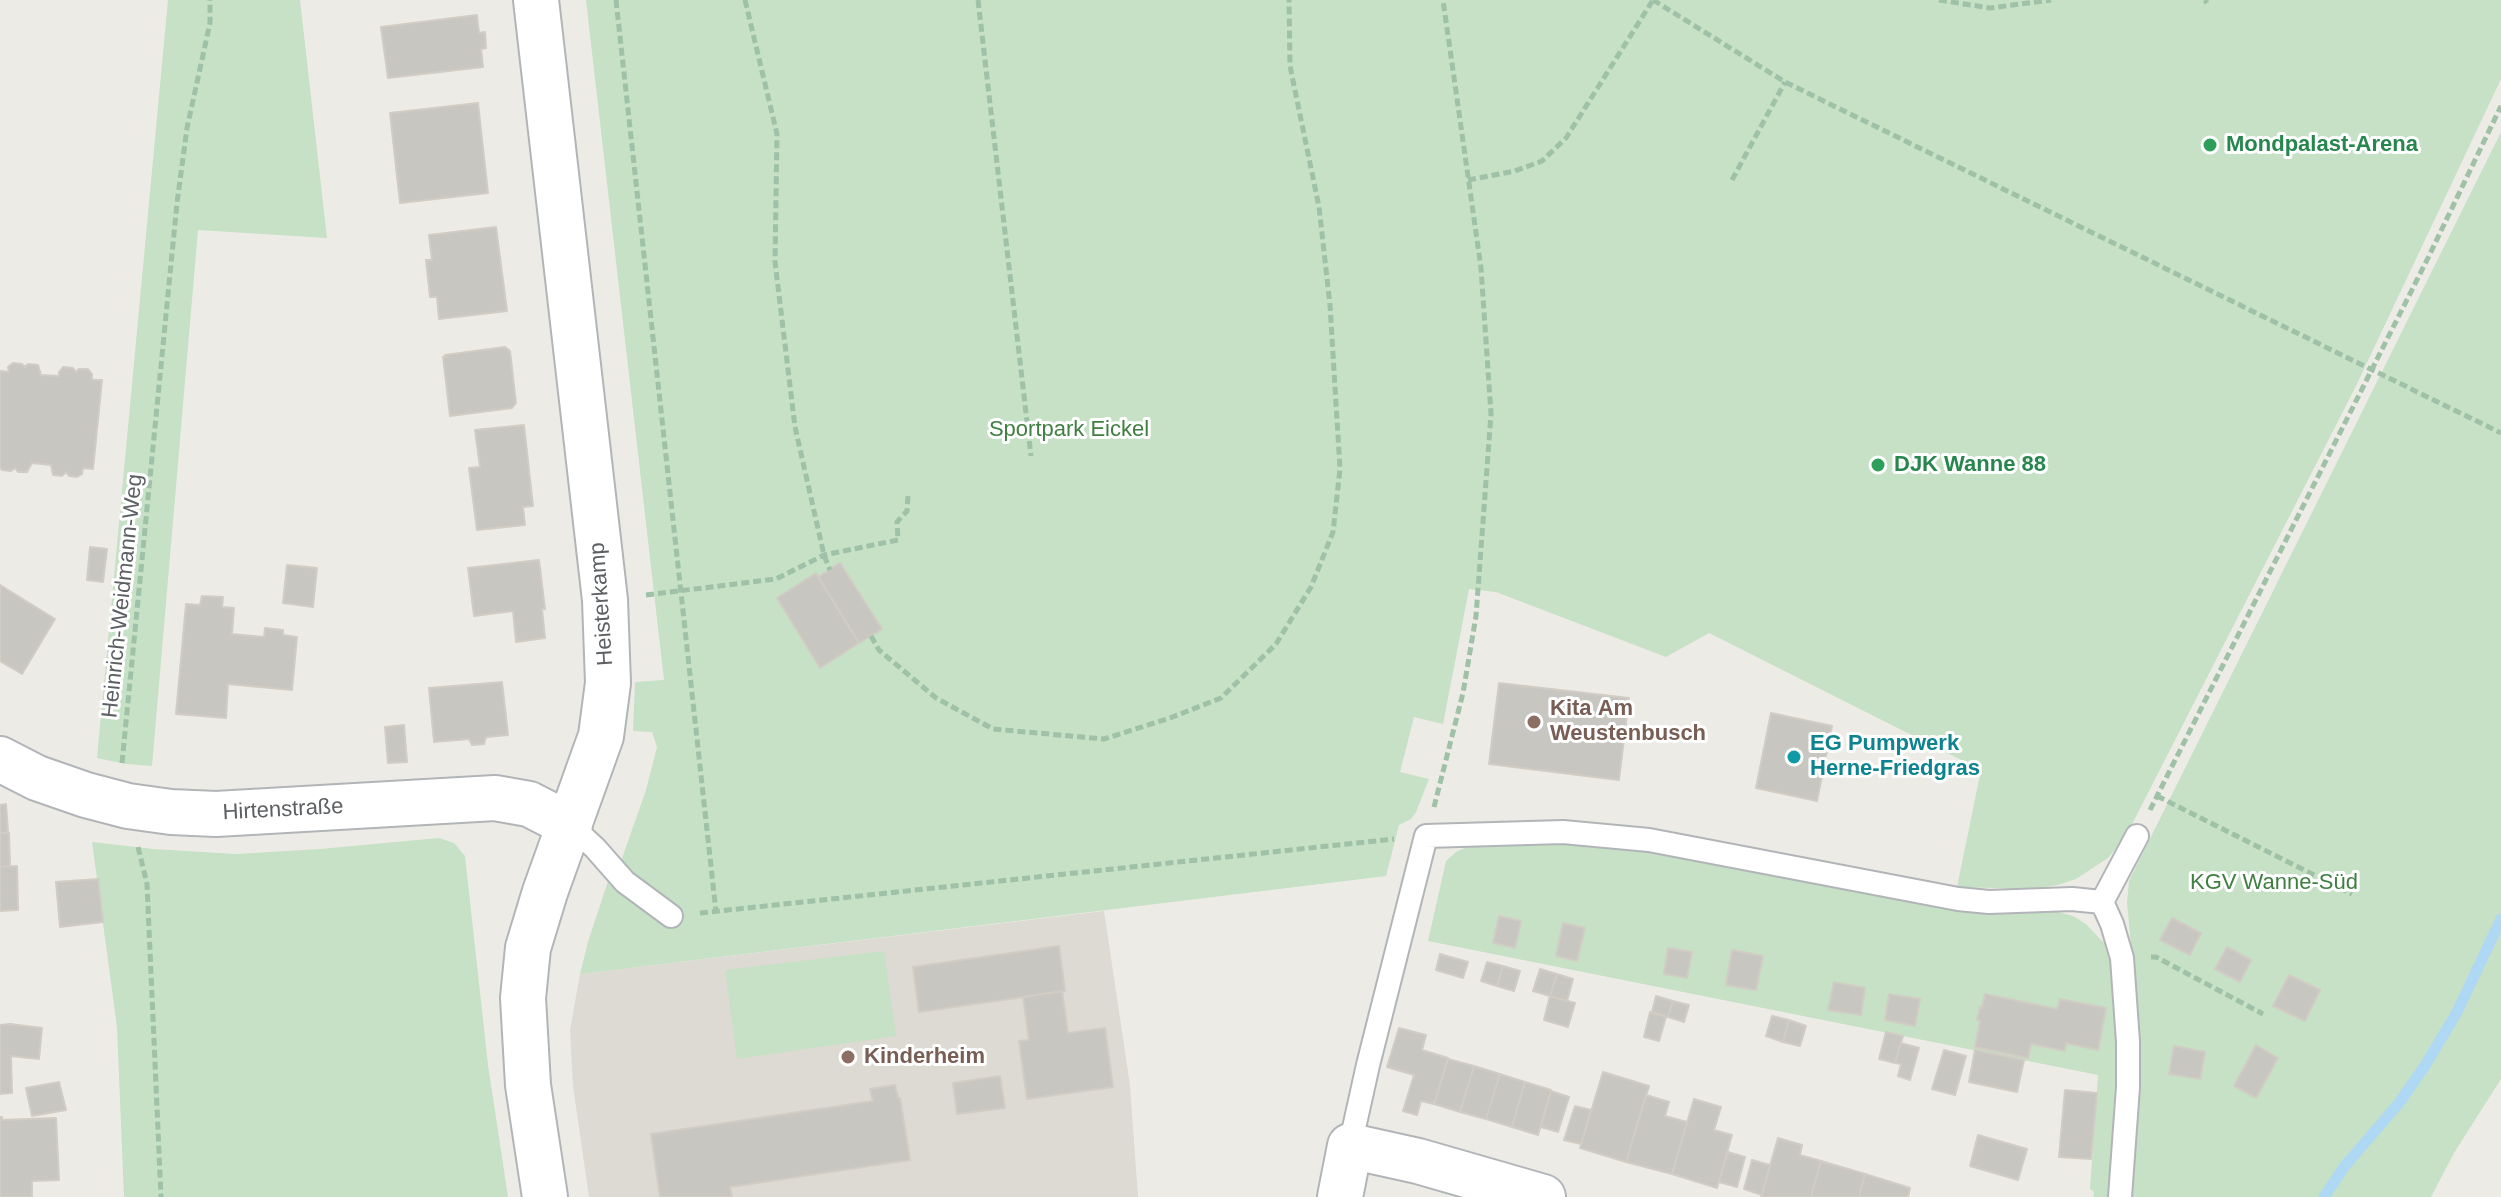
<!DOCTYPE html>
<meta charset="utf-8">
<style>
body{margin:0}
canvas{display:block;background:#edebe5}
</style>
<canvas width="2501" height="1197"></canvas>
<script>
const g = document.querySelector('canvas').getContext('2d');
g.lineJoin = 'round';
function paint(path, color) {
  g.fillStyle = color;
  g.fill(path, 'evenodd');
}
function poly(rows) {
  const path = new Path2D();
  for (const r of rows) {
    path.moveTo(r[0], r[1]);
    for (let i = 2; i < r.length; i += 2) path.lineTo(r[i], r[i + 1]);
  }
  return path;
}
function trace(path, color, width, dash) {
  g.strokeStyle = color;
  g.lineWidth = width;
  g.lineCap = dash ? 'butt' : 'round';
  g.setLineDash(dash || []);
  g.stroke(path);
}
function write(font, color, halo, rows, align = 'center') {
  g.font = font + ' Arial,sans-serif';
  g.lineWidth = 6;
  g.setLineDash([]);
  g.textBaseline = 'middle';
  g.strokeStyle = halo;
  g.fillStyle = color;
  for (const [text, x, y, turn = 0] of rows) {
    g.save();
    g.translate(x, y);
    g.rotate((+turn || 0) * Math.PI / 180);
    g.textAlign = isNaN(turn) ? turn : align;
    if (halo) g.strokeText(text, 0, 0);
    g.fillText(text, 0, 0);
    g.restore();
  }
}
paint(poly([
 [1104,911,1130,1085,1138,1197,589,1197,573,1086,570,1030,580,974]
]), '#dddad3');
paint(poly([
 [168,0,300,0,327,238,198,230,152,766,126,764,97,758],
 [586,0,2501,0,2501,79,2355,388,2126,836,2108,858,2076,879,2058,885,2031,889,1957,887,1981,770,1709,633,1666,657,1496,592,1469,589,1443,724,1414,717,1400,772,1429,779,1416,812,1411,819,1399,825,1386,876,580,974,588,942,611,872,619,867,646,790,657,747,652,732,633,731,635,682,664,680],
 [2501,132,2501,1079,2454,1153,2431,1197,2130,1197,2140,1063,2137,1006,2127,903,2129,881],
 [439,838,454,843,465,856,488,1065,508,1197,124,1197,117,1027,92,842,153,849,236,854,320,849],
 [1534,843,1639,849,1684,856,1901,900,1982,911,2051,910,2073,916,2086,924,2104,943,2114,977,2119,1079,2110,1197,2093,1197,2094,1192,2090,1189,2098,1075,1428,941,1446,861,1456,852,1469,846],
 [884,951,896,1036,737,1059,725,970]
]), '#c6e1c5');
trace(poly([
 [2324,1197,2344,1167,2399,1103,2426,1064,2457,1012,2501,919]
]), '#aed8f4', 11);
const building = poly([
 [477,15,479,33,485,32,486,48,481,49,483,67,388,78,381,27,477,15],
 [478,103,488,193,400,203,390,113,478,103],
 [496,227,507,311,439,319,437,297,430,297,426,260,432,260,429,235,496,227],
 [505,347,510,351,516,403,512,408,450,416,443,357,446,357,445,355,505,347],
 [13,363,22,364,25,367,28,364,38,365,41,375,59,376,59,372,63,367,73,368,76,372,79,369,88,369,92,374,92,380,102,380,93,469,83,468,82,474,77,477,69,476,66,472,62,476,53,475,51,465,32,463,27,472,18,472,15,468,11,471,2,470,0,467,0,371,9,372,8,367,13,363],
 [524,425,533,506,523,507,525,525,477,530,469,468,480,467,475,430,524,425],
 [90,547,107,549,103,582,87,580,90,547],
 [539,560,545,609,542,609,545,638,516,642,513,611,474,616,468,568,539,560],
 [840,563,882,629,859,643,818,577,840,563],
 [287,565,317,568,313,607,283,603,287,565],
 [816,573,859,643,820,668,777,598,816,573],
 [0,585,55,619,22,674,0,661,0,585],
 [202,596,223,597,222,607,234,608,232,634,264,637,265,628,283,630,283,635,297,637,292,690,228,684,226,718,176,714,186,604,200,605,202,596],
 [502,682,508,735,486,737,484,744,472,745,469,739,434,742,429,688,502,682],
 [1499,683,1629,698,1619,780,1489,764,1499,683],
 [1771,713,1832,726,1817,801,1756,788,1771,713],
 [404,725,407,762,388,763,385,727,404,725],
 [6,804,8,832,0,833,0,805,6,804],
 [0,833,9,833,10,866,0,867,0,833],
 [17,866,18,910,0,911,0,867,17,866],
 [98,879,103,922,60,927,56,882,98,879],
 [1499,916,1521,921,1515,948,1493,943,1499,916],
 [2172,918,2201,933,2190,955,2160,940,2172,918],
 [1563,923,1585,928,1577,961,1556,956,1563,923],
 [1059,946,1065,991,919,1012,913,967,1059,946],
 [2227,947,2251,960,2240,982,2215,969,2227,947],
 [1668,948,1692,952,1687,978,1664,974,1668,948],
 [1732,950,1763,956,1756,990,1726,985,1732,950],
 [1440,954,1468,962,1463,978,1436,970,1440,954],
 [1487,962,1503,966,1497,986,1481,981,1487,962],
 [1503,966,1520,971,1514,991,1497,986,1503,966],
 [1540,969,1557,974,1550,996,1533,991,1540,969],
 [1557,974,1573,979,1567,1001,1550,996,1557,974],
 [2289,975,2320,990,2305,1021,2273,1006,2289,975],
 [1834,982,1865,988,1861,1015,1828,1010,1834,982],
 [1062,991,1068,1033,1105,1028,1113,1087,1027,1099,1019,1041,1029,1040,1023,997,1062,991],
 [1889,994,1920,999,1915,1026,1885,1020,1889,994],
 [1985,994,2057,1009,2060,999,2106,1008,2098,1050,2066,1043,2065,1051,2031,1044,2028,1058,1975,1047,1980,1021,1977,1020,1980,1007,1982,1008,1985,994],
 [1550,996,1575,1003,1568,1027,1544,1020,1550,996],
 [1656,996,1673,1001,1668,1017,1652,1012,1656,996],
 [1673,1001,1689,1005,1684,1022,1668,1017,1673,1001],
 [1650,1012,1666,1017,1659,1041,1644,1037,1650,1012],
 [1772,1016,1789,1020,1783,1042,1766,1036,1772,1016],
 [1789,1020,1806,1026,1800,1046,1783,1042,1789,1020],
 [10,1024,42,1028,39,1059,11,1056,12,1093,0,1094,0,1025,10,1024],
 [1399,1028,1426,1035,1422,1050,1448,1058,1434,1104,1421,1101,1417,1115,1403,1111,1414,1075,1387,1067,1399,1028],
 [1886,1032,1903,1036,1895,1063,1879,1059,1886,1032],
 [1901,1043,1919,1048,1910,1080,1898,1076,1901,1064,1895,1063,1901,1043],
 [2256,1045,2278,1058,2256,1098,2234,1086,2256,1045],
 [2174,1046,2205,1052,2200,1079,2169,1074,2174,1046],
 [1944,1050,1966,1056,1955,1095,1932,1089,1944,1050],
 [1975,1050,2024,1060,2017,1092,1969,1082,1975,1050],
 [1448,1059,1474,1066,1460,1112,1434,1104,1448,1059],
 [1474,1066,1500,1074,1486,1119,1460,1112,1474,1066],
 [1603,1072,1649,1086,1626,1162,1580,1148,1603,1072],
 [1500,1074,1525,1082,1512,1127,1486,1119,1500,1074],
 [1000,1076,1005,1108,957,1114,953,1083,1000,1076],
 [59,1082,66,1110,32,1116,26,1088,59,1082],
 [1525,1082,1551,1090,1538,1135,1512,1127,1525,1082],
 [895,1085,898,1098,900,1098,910,1160,730,1187,732,1197,660,1197,651,1134,873,1101,870,1089,895,1085],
 [2065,1090,2097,1093,2091,1159,2059,1157,2065,1090],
 [1551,1091,1569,1097,1558,1132,1541,1127,1551,1091],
 [1646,1095,1669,1102,1665,1116,1687,1122,1672,1174,1626,1162,1646,1095],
 [1694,1099,1721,1107,1714,1130,1732,1135,1717,1188,1672,1174,1694,1099],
 [1575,1106,1591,1110,1581,1144,1564,1140,1575,1106],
 [0,1117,2,1117,2,1120,56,1118,59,1180,32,1181,32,1197,0,1197,0,1117],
 [1978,1135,2027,1149,2018,1180,1970,1166,1978,1135],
 [1778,1138,1802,1145,1800,1155,1821,1161,1811,1197,1761,1197,1778,1138],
 [1728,1152,1745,1157,1737,1187,1719,1182,1728,1152],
 [1752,1160,1770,1165,1762,1195,1744,1189,1752,1160],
 [1821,1161,1865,1174,1859,1197,1811,1197,1821,1161],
 [1865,1174,1910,1188,1908,1197,1859,1197,1865,1174]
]);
paint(building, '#c8c6c1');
trace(building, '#d1ccc4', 2);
const lane = poly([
 [570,825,595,848,625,882,671,916],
 [1350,1146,1368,1065,1426,836,1563,832,1649,840,1958,899,1989,902,2072,899,2102,902],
 [2120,1197,2128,1087,2128,1042,2122,958,2112,924,2102,902,2137,836]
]);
const street = poly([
 [536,0,605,600,608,683,601,736,545,892,528,948,523,998,528,1085,545,1197],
 [0,759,37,778,86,795,128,806,171,812,216,814,495,798,529,804,570,825],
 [1340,1197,1350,1146,1418,1161,1543,1197]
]);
trace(lane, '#b2b5b8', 26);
trace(street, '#b2b5b8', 48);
trace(poly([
 [616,0,716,912],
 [745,0,777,134,775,262,795,427,824,555,830,570],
 [978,0,1031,456],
 [1653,0,1785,82,2501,433],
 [1939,0,1990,8,2051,0],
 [2205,0,2207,3],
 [1468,180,1515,171,1542,161,1566,138,1653,0],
 [1732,180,1785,82],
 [646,595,776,579,824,555,898,540,897,522,907,511,908,496],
 [871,636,879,650,936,698,993,729,1104,739,1170,718,1221,698,1276,644,1311,587,1333,532,1340,469,1330,305,1319,207,1290,66,1289,0],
 [122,763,177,203,187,128,210,23,210,0],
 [2157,796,2352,894],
 [1434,807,1463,693,1476,616,1491,414,1481,268,1443,0],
 [2150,810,2428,258,2501,106],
 [138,847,147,884,161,1197],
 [700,913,1394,839],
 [2151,957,2156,957,2263,1014]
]), '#9ec1a7', 5, [8, 4]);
trace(lane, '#fff', 22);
trace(street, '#fff', 44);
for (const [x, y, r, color] of [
 [2210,145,8,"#2e9e5b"],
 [1878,465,8,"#2e9e5b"],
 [1534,722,8,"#8d6e63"],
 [1794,757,8,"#0f9aa8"],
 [848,1057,8,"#8d6e63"]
]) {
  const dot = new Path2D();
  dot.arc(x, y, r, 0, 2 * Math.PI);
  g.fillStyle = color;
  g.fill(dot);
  trace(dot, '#fff', 3);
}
write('bold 22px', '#27864d', '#fff', [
 ["Mondpalast-Arena",2226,145],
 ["DJK Wanne 88",1894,465]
], 'left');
write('22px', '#407f41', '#fff', [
 ["Sportpark Eickel",1069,430],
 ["KGV Wanne-Süd",2274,883]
]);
write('22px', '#5d6063', '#fff', [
 ["Heinrich-Weidmann-Weg",123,596,-84],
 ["Heisterkamp",602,604,-94],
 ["Hirtenstraße",283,810,-3]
]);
write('bold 22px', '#785e54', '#fff', [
 ["Kita Am",1550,709],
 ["Weustenbusch",1550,734],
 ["Kinderheim",864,1057]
], 'left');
write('bold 22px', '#0d838f', '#fff', [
 ["EG Pumpwerk",1810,744],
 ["Herne-Friedgras",1810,769]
], 'left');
</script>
